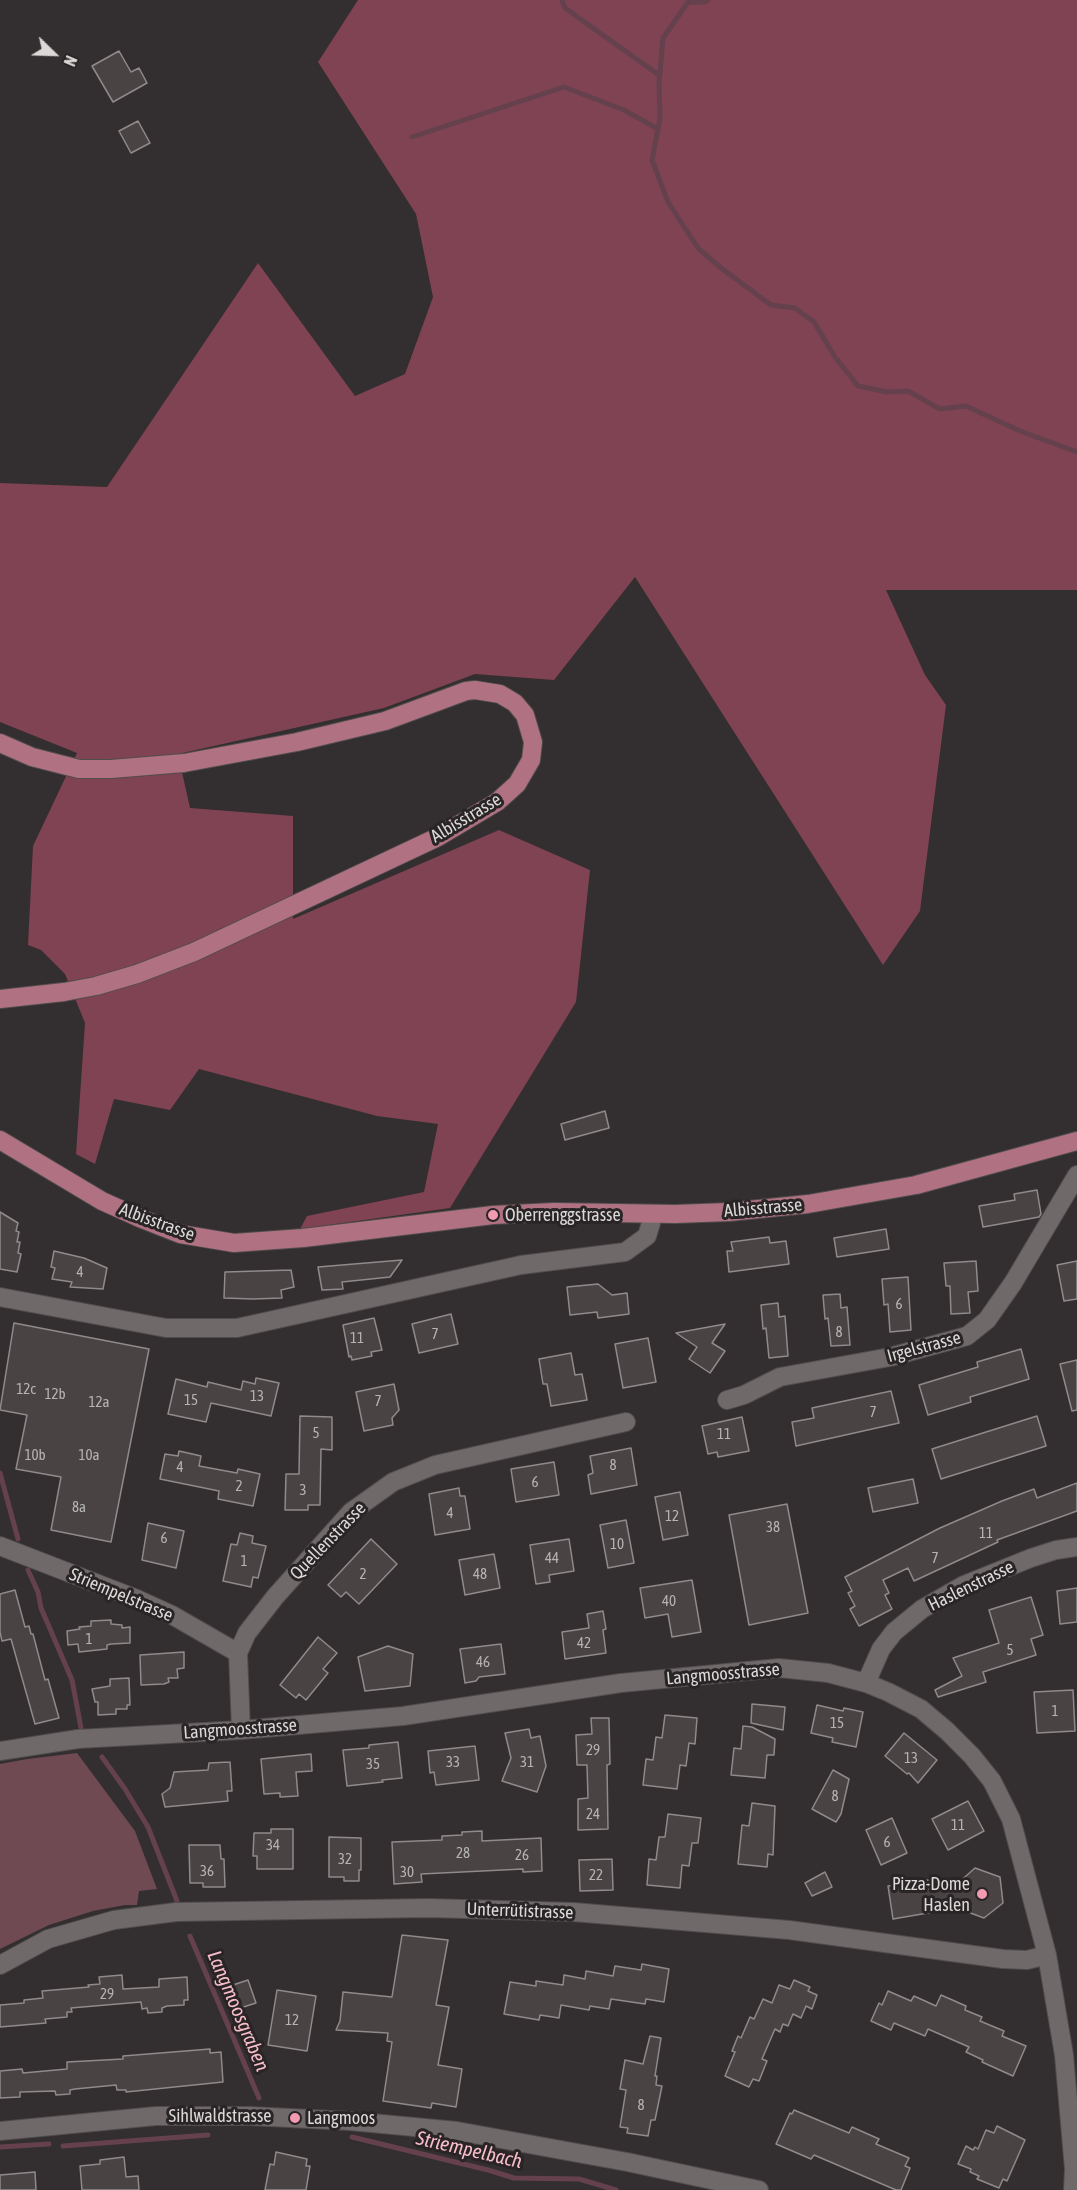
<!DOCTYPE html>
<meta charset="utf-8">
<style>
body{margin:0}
#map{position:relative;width:1077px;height:2190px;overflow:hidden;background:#332e2f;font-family:"Asap Condensed",sans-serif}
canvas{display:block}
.north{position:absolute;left:24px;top:24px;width:60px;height:60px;-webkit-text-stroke:4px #292425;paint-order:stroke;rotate:113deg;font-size:16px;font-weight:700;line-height:24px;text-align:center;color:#dbd8d8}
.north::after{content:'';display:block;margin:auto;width:21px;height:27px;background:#dbd8d8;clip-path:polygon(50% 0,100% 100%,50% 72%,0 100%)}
</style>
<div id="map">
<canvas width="1077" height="2190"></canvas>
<div class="north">N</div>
</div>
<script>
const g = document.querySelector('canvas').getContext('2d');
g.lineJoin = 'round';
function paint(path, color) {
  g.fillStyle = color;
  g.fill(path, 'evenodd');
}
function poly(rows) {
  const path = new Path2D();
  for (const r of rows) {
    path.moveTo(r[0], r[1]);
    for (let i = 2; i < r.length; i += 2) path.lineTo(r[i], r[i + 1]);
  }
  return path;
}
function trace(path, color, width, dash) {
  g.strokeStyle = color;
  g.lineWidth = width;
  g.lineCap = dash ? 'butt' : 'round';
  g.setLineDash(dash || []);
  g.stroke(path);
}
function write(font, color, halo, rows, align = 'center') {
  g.font = font + ' "Asap Condensed",sans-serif';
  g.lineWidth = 6;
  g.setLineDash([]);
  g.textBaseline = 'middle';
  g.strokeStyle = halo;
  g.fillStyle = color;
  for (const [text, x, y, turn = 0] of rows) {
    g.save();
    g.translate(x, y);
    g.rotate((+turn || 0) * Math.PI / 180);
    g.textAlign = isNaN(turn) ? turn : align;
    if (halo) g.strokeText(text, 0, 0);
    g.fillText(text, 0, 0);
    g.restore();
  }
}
paint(poly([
 [77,1753,135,1831,157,1889,139,1891,137,1905,125,1905,93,1911,49,1925,0,1949,0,1764,27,1759]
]), '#6f4a53');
paint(poly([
 [358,0,1077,0,1077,590,886,590,925,675,946,705,920,911,883,965,635,577,554,680,475,674,384,708,178,754,190,808,293,816,293,919,499,830,590,870,576,1002,450,1208,300,1229,307,1216,424,1192,438,1124,377,1116,199,1069,170,1110,114,1099,95,1164,76,1154,85,1023,65,974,41,950,28,945,33,846,77,753,0,722,0,483,107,487,258,263,355,396,405,374,433,297,416,214,318,62]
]), '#7f4353');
trace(poly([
 [562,0,565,8,659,75],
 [708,0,705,2,688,2,663,38,659,83,660,118,652,160,668,202,698,248,721,268,771,305,795,308,814,322,835,357,858,386,887,392,908,391,940,409,966,406,1020,431,1077,452],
 [412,137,564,87,624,110,658,129],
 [0,1473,18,1539],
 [28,1570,38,1592,41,1608,72,1680,81,1728],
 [102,1757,125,1789,148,1827,177,1901],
 [190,1936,259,2098],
 [352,2137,488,2170,514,2178,579,2179,616,2190],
 [63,2146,208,2135],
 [0,2147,49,2144]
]), '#65414e', 5);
const building = poly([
 [119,51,131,72,139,68,147,83,113,102,92,66,119,51],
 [138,121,150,143,131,153,119,131,138,121],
 [605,1111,609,1128,565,1140,561,1124,605,1111],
 [1037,1190,1041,1214,1039,1217,983,1227,979,1206,1015,1200,1014,1194,1037,1190],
 [0,1212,18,1223,16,1231,19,1232,17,1242,20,1242,18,1253,21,1254,17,1272,0,1269,0,1212],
 [886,1229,889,1249,837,1257,834,1238,886,1229],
 [769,1237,770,1243,786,1241,789,1264,729,1272,727,1251,733,1251,731,1242,769,1237],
 [54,1251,84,1258,107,1268,103,1289,70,1287,72,1282,52,1279,55,1268,51,1267,54,1251],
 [402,1260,390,1277,342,1282,343,1289,322,1290,318,1267,402,1260],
 [976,1261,978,1291,968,1292,970,1313,951,1314,950,1286,946,1286,944,1263,976,1261],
 [1077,1261,1077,1299,1064,1301,1057,1265,1077,1261],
 [291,1270,294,1287,281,1290,282,1298,253,1299,224,1298,225,1272,291,1270],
 [908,1277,911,1330,890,1332,888,1304,884,1305,882,1279,908,1277],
 [598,1284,612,1295,627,1293,629,1314,598,1318,597,1312,570,1315,567,1287,598,1284],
 [840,1294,841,1308,847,1307,850,1345,831,1346,828,1318,825,1319,823,1295,840,1294],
 [778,1303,779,1317,785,1316,788,1356,769,1358,766,1328,763,1329,761,1305,778,1303],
 [451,1314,458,1344,419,1353,412,1324,451,1314],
 [374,1318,382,1350,371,1352,372,1356,352,1360,351,1356,349,1357,343,1325,374,1318],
 [14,1323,149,1349,111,1542,51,1530,61,1477,16,1469,27,1415,0,1410,14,1323],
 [725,1324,712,1343,725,1351,710,1373,689,1359,697,1347,676,1333,725,1324],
 [648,1338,656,1382,623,1388,615,1344,648,1338],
 [1021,1349,1029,1379,970,1397,971,1402,928,1415,919,1385,978,1367,977,1362,1021,1349],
 [571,1353,575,1375,582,1374,587,1400,551,1406,547,1384,543,1384,539,1359,571,1353],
 [1077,1360,1077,1410,1072,1411,1060,1364,1077,1360],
 [256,1378,279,1383,271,1416,211,1403,206,1422,168,1414,176,1379,207,1387,208,1382,241,1390,243,1381,255,1384,256,1378],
 [394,1384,399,1410,392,1418,393,1425,364,1431,356,1392,394,1384],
 [891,1391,899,1423,796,1446,792,1422,814,1418,812,1408,891,1391],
 [300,1416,332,1417,332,1450,321,1449,320,1505,308,1505,308,1510,285,1510,286,1474,299,1474,300,1416],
 [1037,1416,1046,1446,941,1479,932,1449,1037,1416],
 [742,1417,749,1451,718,1457,717,1452,708,1454,702,1426,742,1417],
 [631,1448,637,1485,591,1494,588,1475,593,1473,590,1456,631,1448],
 [179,1451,201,1456,199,1466,237,1473,238,1469,260,1474,253,1506,218,1499,219,1491,160,1479,165,1454,178,1456,179,1451],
 [554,1462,559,1495,516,1502,511,1469,554,1462],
 [913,1479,918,1503,873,1512,868,1488,913,1479],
 [1077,1483,1077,1511,997,1540,998,1542,914,1581,908,1568,883,1580,889,1593,885,1595,892,1609,859,1626,850,1609,855,1606,848,1593,852,1591,845,1577,940,1528,1002,1501,1034,1489,1037,1498,1077,1483],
 [459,1488,460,1496,465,1496,470,1529,435,1535,429,1494,459,1488],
 [680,1492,688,1535,663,1540,655,1497,680,1492],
 [787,1504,808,1613,749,1625,729,1515,787,1504],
 [626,1520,634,1563,608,1568,600,1525,626,1520],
 [148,1523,184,1531,176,1568,142,1560,148,1523],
 [240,1533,253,1536,252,1543,266,1546,258,1578,253,1577,251,1587,223,1581,231,1544,237,1545,240,1533],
 [371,1539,397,1564,359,1604,346,1592,341,1597,328,1585,371,1539],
 [569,1539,574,1571,549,1575,550,1582,536,1584,530,1545,569,1539],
 [494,1554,500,1588,465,1595,459,1560,494,1554],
 [692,1580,701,1632,672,1637,668,1614,645,1618,640,1588,692,1580],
 [1077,1588,1077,1622,1060,1624,1057,1591,1077,1588],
 [15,1590,25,1627,29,1626,31,1634,33,1634,45,1680,48,1679,59,1718,35,1724,11,1639,2,1641,0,1632,0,1594,15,1590],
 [1031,1597,1043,1635,1031,1639,1036,1655,983,1672,986,1682,938,1697,935,1690,962,1676,953,1658,999,1643,989,1610,1031,1597],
 [603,1611,606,1629,603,1630,606,1653,565,1659,562,1632,589,1628,587,1614,603,1611],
 [111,1620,111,1624,122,1625,122,1628,130,1627,130,1643,111,1644,107,1645,107,1649,79,1652,78,1644,68,1645,67,1631,80,1629,79,1627,91,1626,91,1621,111,1620],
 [318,1637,337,1653,323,1669,328,1673,306,1700,299,1694,296,1698,280,1685,318,1637],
 [501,1644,505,1674,479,1677,476,1681,465,1683,460,1649,501,1644],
 [388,1646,413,1654,410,1686,365,1691,358,1657,388,1646],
 [184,1652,184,1668,177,1669,178,1678,168,1678,169,1682,164,1684,141,1685,140,1655,184,1652],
 [129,1678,130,1705,127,1705,127,1709,116,1709,116,1714,98,1715,98,1702,95,1702,92,1689,110,1686,110,1679,129,1678],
 [1073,1690,1075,1731,1037,1733,1034,1692,1073,1690],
 [752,1704,785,1707,783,1730,751,1723,752,1704],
 [817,1705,843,1711,844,1708,863,1712,856,1747,832,1742,833,1738,811,1733,817,1705],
 [665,1715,697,1718,695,1744,689,1743,686,1766,680,1765,677,1789,643,1785,646,1759,653,1760,656,1737,662,1738,665,1715],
 [591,1718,609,1718,610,1764,607,1765,608,1829,578,1830,578,1799,588,1798,587,1765,577,1765,576,1735,592,1734,591,1718],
 [743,1726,752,1727,775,1739,774,1755,767,1755,765,1778,731,1775,734,1748,741,1749,743,1726],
 [529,1729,531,1738,540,1736,546,1766,537,1792,502,1781,511,1758,505,1733,529,1729],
 [904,1733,937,1760,918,1783,909,1773,907,1774,885,1756,904,1733],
 [398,1742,402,1778,382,1780,383,1782,347,1786,343,1750,369,1748,369,1745,398,1742],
 [475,1746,479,1780,436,1785,434,1772,430,1773,428,1751,475,1746],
 [311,1754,312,1771,296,1772,298,1796,280,1797,280,1793,264,1794,261,1759,311,1754],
 [230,1762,232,1791,227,1791,228,1801,165,1807,162,1794,170,1788,174,1772,208,1770,209,1763,230,1762],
 [833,1770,849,1779,841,1814,836,1822,812,1809,833,1770],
 [968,1801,984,1831,948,1850,932,1819,968,1801],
 [752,1803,775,1806,773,1855,768,1854,767,1867,738,1864,742,1825,749,1826,752,1803],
 [668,1814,701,1818,698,1843,692,1843,689,1866,682,1865,680,1888,647,1885,649,1859,656,1860,659,1837,665,1837,668,1814],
 [892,1818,907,1853,881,1865,866,1830,892,1818],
 [271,1829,293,1829,293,1869,257,1869,257,1856,253,1856,254,1833,271,1833,271,1829],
 [482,1831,482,1841,541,1838,542,1871,523,1872,523,1869,421,1874,422,1882,394,1884,392,1842,442,1840,442,1836,462,1835,462,1832,482,1831],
 [329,1837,361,1838,361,1870,359,1870,359,1881,344,1881,344,1877,329,1877,329,1837],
 [189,1845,220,1845,221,1859,224,1859,225,1887,203,1887,203,1883,190,1883,189,1845],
 [612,1859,613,1890,580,1891,579,1860,612,1859],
 [975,1868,1000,1877,1003,1903,984,1918,957,1908,893,1919,888,1886,928,1880,929,1889,957,1884,975,1868],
 [825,1872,832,1887,812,1896,805,1883,825,1872],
 [402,1935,448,1940,436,2005,449,2007,438,2065,462,2069,456,2107,432,2103,431,2108,383,2101,392,2042,387,2041,388,2033,336,2030,340,2021,343,1992,392,1997,402,1935],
 [642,1964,669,1969,664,2002,646,1999,645,2004,611,1999,609,2009,590,2006,589,2010,561,2005,559,2018,540,2015,539,2020,504,2014,510,1982,536,1986,536,1981,563,1985,564,1975,585,1979,586,1971,613,1976,615,1966,641,1970,642,1964],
 [122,1975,123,1989,159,1987,159,1979,187,1977,188,2000,184,2000,184,2005,167,2006,162,2008,162,2012,148,2013,147,2008,142,2009,141,2002,71,2008,72,2012,67,2012,67,2017,45,2019,46,2023,0,2027,0,2005,24,2003,24,2000,43,1998,42,1991,89,1987,88,1985,100,1984,99,1977,122,1975],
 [248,1980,256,2003,234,2010,227,1987,248,1980],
 [794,1980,810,1987,808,1991,817,1995,812,2009,806,2006,801,2018,793,2014,788,2026,783,2024,780,2032,775,2029,762,2059,767,2061,759,2081,753,2079,749,2087,725,2076,735,2052,732,2051,738,2036,741,2038,750,2017,754,2019,763,1999,772,2003,779,1985,790,1989,794,1980],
 [277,1990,316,1996,307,2051,268,2045,277,1990],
 [888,1991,911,2001,914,1996,936,2006,941,1995,966,2006,965,2010,982,2017,980,2021,1004,2031,1002,2036,1026,2046,1013,2076,982,2062,983,2060,966,2052,969,2047,928,2029,925,2036,894,2023,891,2030,871,2021,879,2003,882,2005,888,1991],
 [650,2036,661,2038,655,2076,657,2076,656,2085,662,2086,655,2120,651,2120,648,2136,627,2133,628,2128,620,2127,626,2090,620,2089,625,2060,643,2064,650,2036],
 [210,2049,210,2053,221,2052,223,2082,126,2092,126,2090,117,2090,116,2085,75,2089,70,2090,70,2094,56,2095,55,2091,20,2092,20,2097,0,2098,0,2071,22,2069,23,2073,67,2069,67,2062,123,2059,123,2056,210,2049],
 [794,2110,849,2133,852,2127,879,2139,876,2144,909,2158,905,2166,910,2168,901,2190,896,2190,814,2155,811,2159,776,2144,790,2113,792,2114,794,2110],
 [997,2126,1025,2140,1007,2181,1003,2179,999,2188,977,2179,979,2176,970,2172,971,2169,958,2164,966,2146,973,2150,975,2147,978,2149,986,2130,994,2133,997,2126],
 [276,2152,307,2159,306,2166,310,2166,306,2190,265,2190,270,2164,274,2165,276,2152],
 [124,2157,126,2177,138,2176,139,2190,82,2190,80,2166,100,2164,100,2160,124,2157],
 [35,2172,36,2190,0,2190,0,2175,35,2172]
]);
paint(building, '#494344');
trace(building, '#908a8b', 1.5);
const minor = poly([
 [0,1297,166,1328,237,1328,521,1265,625,1252,647,1236,651,1223,651,1214],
 [727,1400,744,1395,780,1377,890,1357,967,1336,987,1320,1013,1283,1077,1175],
 [0,1546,137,1599,172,1615,238,1653],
 [866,1683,881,1649,894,1632,922,1609,964,1585,1031,1558,1056,1550,1077,1547],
 [241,1730,238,1653,247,1633,275,1597,351,1512,393,1482,435,1465,626,1422],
 [0,1751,78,1739,241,1730,403,1716,621,1683,779,1668,828,1673,866,1683,888,1692,921,1709,947,1731,972,1756,992,1781,1011,1819,1047,1955,1064,2055,1074,2169,1073,2190],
 [0,1965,48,1939,114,1920,176,1912,428,1908,573,1912,789,1930,1003,1959,1027,1960,1047,1955],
 [0,2131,156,2116,250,2116,350,2121,457,2131,627,2162,759,2190]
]);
const major = poly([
 [0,743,32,757,79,769,111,769,184,763,297,742,385,721,466,691,475,690,500,694,515,703,525,715,533,742,531,760,517,784,497,802,438,837,194,952,137,974,96,986,64,992,0,999],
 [0,1140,102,1201,142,1219,180,1234,234,1243,303,1238,493,1215,554,1212,675,1214,729,1212,808,1204,916,1185,1077,1141]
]);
trace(minor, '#514c4d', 20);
trace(major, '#514c4d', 20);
trace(minor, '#6f696a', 18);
trace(major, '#b07283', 18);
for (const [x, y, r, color] of [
 [493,1215,6,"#f29ab0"],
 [982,1894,6,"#f29ab0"],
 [295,2118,6,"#f29ab0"]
]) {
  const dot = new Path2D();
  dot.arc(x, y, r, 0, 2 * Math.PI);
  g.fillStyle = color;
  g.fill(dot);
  trace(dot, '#292425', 2);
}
write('15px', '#b6b3b3', null, [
 ["4",80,1272],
 ["6",899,1304],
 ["8",839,1332],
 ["7",435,1334],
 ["11",357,1338],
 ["12c",26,1389],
 ["12b",55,1394],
 ["13",257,1396],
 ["15",191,1400],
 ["7",378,1401],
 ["12a",99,1402],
 ["7",873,1412],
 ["5",316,1433],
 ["11",724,1434],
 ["10b",35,1455],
 ["10a",89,1455],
 ["8",613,1465],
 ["4",180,1467],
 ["6",535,1482],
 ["2",239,1486],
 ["3",303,1490],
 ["8a",79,1507],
 ["4",450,1513],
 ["12",672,1516],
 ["38",773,1527],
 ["11",986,1533],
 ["6",164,1538],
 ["10",617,1544],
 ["44",552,1558],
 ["7",935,1558],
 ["1",244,1561],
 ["2",363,1574],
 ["48",480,1574],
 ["40",669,1601],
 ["1",89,1639],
 ["42",584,1643],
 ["5",1010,1650],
 ["46",483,1662],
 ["1",1055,1711],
 ["15",837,1723],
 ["29",593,1750],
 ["13",911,1758],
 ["33",453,1762],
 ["31",527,1762],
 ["35",373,1764],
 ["8",835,1796],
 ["24",593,1814],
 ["11",958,1825],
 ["6",887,1842],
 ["34",273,1845],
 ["28",463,1853],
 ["26",522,1855],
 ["32",345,1859],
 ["36",207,1871],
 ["30",407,1872],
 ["22",596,1875],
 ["29",107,1994],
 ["12",292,2020],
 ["8",641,2105]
]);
write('18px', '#dbd8d8', '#292425', [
 ["Albisstrasse",466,818,-31],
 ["Albisstrasse",763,1208,-5],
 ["Albisstrasse",157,1222,20],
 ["Irgelstrasse",924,1347,-15],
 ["Quellenstrasse",328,1541,-46],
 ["Haslenstrasse",971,1586,-26],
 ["Striempelstrasse",121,1595,23],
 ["Langmoosstrasse",723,1674,-5],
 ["Langmoosstrasse",240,1729,-4],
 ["Unterrütistrasse",520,1911,2],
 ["Sihlwaldstrasse",220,2116]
]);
write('18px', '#dbd8d8', '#292425', [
 ["Oberrenggstrasse",505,1215],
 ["Pizza-Dome",970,1884,"right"],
 ["Haslen",970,1905,"right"],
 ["Langmoos",307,2118]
], 'left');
write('italic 20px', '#f7bdca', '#292425', [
 ["Langmoosgraben",238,2011,67],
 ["Striempelbach",469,2150,13]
]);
</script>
